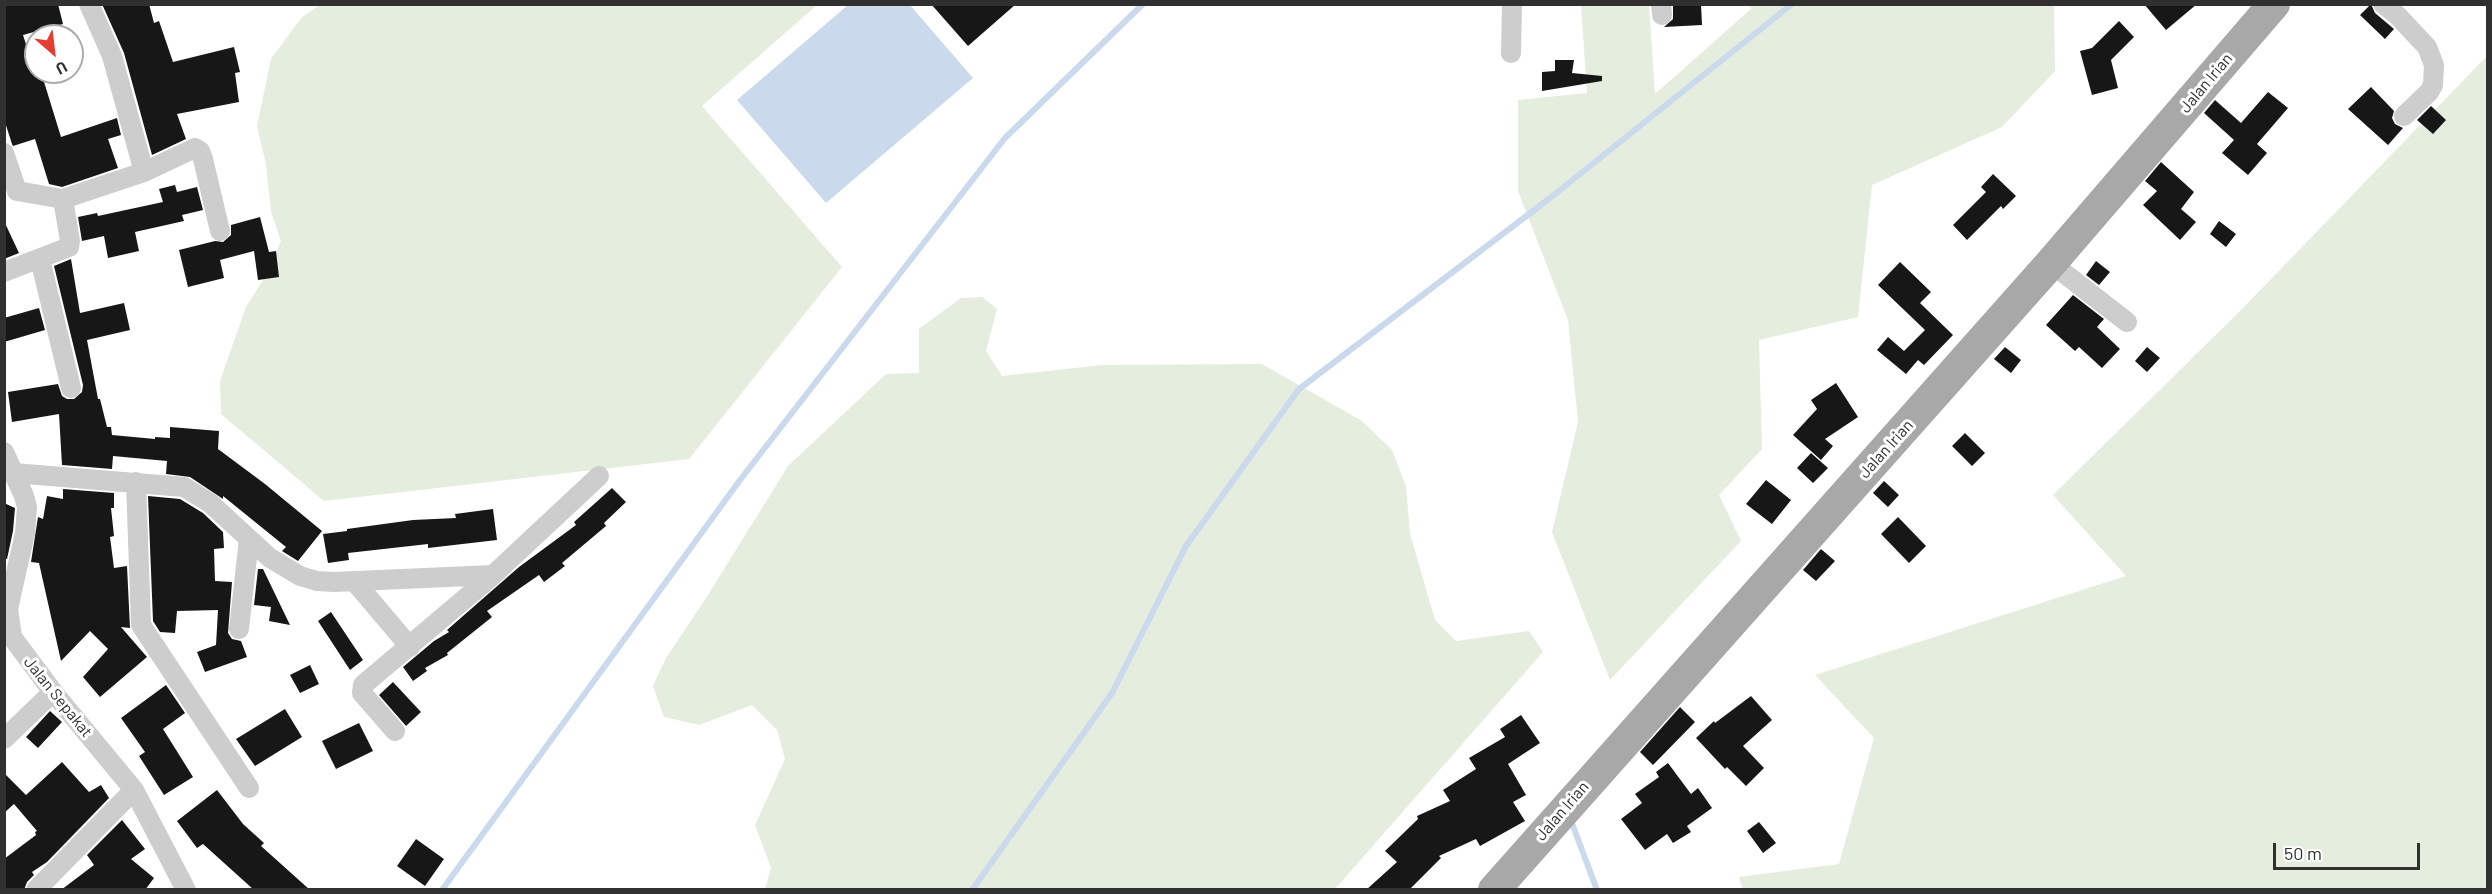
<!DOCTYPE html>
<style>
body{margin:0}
#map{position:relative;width:2492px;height:894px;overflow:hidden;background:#fff;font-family:Barlow,sans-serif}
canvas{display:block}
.frame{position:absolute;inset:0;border:6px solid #303030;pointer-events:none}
.north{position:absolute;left:24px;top:24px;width:60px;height:60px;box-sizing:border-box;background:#fff;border:2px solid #acacac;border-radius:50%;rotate:152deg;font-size:16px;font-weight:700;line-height:24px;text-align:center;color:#303030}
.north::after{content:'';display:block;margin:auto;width:21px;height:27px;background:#e63d32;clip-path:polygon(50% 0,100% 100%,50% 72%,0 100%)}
.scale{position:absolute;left:2273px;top:843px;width:147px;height:27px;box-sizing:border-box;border:3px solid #303030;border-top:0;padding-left:8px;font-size:18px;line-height:21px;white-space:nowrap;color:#303030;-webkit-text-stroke:4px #fff;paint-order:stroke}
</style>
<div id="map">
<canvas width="2492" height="894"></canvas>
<div class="frame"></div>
<div class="north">U</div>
<div class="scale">50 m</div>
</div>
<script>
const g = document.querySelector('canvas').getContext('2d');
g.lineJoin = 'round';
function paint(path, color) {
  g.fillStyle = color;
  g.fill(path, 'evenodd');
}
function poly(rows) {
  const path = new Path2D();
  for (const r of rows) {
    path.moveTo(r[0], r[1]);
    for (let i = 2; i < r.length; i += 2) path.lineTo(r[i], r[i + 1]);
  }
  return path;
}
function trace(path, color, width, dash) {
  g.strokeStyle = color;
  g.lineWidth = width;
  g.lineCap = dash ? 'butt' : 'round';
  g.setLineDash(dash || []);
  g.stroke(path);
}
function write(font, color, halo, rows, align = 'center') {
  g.font = font + ' Barlow,sans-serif';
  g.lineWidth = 6;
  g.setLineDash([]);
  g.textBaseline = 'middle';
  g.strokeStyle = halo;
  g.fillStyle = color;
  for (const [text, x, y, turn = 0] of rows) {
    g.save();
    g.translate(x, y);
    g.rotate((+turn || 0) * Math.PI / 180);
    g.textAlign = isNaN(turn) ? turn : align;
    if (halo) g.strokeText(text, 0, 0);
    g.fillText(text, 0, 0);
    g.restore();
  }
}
paint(poly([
 [320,5,817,5,702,106,842,267,689,459,324,501,221,414,220,381,246,307,270,269,281,241,271,212,266,164,257,126,271,59,302,17],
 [1581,5,1649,5,1655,94,1751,9,1750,5,2054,5,2055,71,2002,127,1872,185,1858,317,1759,340,1762,449,1719,495,1741,541,1610,680,1552,532,1578,422,1568,320,1518,191,1518,100,1587,93],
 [2487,56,2487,889,1743,890,1739,877,1839,864,1874,738,1815,675,2126,576,2053,495,2240,311],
 [982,297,997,309,986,351,1002,376,1102,365,1262,364,1362,421,1392,450,1406,486,1410,534,1435,620,1456,641,1529,631,1543,652,1335,889,765,889,771,868,755,825,785,759,777,730,752,705,699,725,664,717,653,686,666,658,708,595,788,466,886,374,919,373,919,329,961,298]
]), '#e4edde');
paint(poly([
 [848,5,910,5,973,78,826,203,737,100]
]), '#cadaec');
trace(poly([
 [1570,818,1597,890],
 [442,890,740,480,1005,138,1143,4],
 [972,890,1112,693,1186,546,1299,389,1550,198,1792,4]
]), '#cadaec', 6);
paint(poly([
 [4,4,58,4,63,24,23,35,35,72,41,72,61,137,117,118,121,135,108,139,118,168,62,187,49,184,35,139,13,146,12,144,4,119],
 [102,4,149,4,154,23,159,21,173,62,234,47,240,72,235,73,239,102,177,114,186,139,152,155,124,53],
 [931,4,1016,4,968,46],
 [1673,4,1701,4,1702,25,1664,27,1673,19],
 [2144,4,2197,4,2166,30],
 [2371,4,2375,13,2394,29,2385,39,2360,15],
 [2119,21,2134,37,2111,60,2118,88,2092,95,2080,51,2092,48],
 [1555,60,1574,60,1572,73,1602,76,1602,81,1542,91,1542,72,1555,71],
 [2371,87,2394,111,2392,118,2395,124,2403,128,2388,145,2348,109],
 [2268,92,2288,108,2257,144,2267,153,2248,175,2222,153,2234,140,2204,113,2215,100,2241,123],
 [2431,106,2446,120,2433,134,2417,120],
 [2161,162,2194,192,2181,209,2196,222,2180,240,2143,205,2157,191,2145,181],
 [1993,174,2016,196,2003,209,2001,206,1967,240,1953,225,1986,192,1981,187],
 [175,185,177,192,197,187,203,210,182,215,184,221,135,232,139,251,108,258,104,236,82,241,78,217,97,213,98,216,163,202,159,189],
 [260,217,269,252,276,251,279,277,258,280,254,251,220,260,224,278,188,287,179,250,215,241,223,242,231,235,231,225],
 [4,221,19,253,4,259],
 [2219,221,2236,234,2226,247,2210,234],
 [71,259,80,313,124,303,130,330,87,340,98,399,100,399,107,427,111,427,112,435,155,439,155,437,170,438,170,427,219,431,218,449,265,484,322,531,298,561,282,551,286,547,223,496,223,499,190,477,166,474,167,461,113,456,112,469,62,465,59,414,12,422,8,392,58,384,62,396,67,399,74,399,82,392,83,385,54,266],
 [2096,261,2110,272,2099,285,2086,275],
 [1900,262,1931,292,1920,303,1953,335,1924,365,1918,360,1906,374,1877,350,1888,337,1904,351,1925,330,1878,285],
 [2073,295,2104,319,2097,327,2120,349,2102,368,2079,347,2075,351,2046,325],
 [39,308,45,330,4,342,4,318],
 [2005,347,2021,360,2011,373,1994,359],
 [2147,347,2160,358,2147,372,2135,361],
 [1836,383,1858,417,1825,439,1833,446,1821,460,1793,435,1817,409,1811,400],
 [1965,433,1985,453,1972,466,1952,446],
 [1811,453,1828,468,1813,483,1797,468],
 [1766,480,1791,500,1772,524,1746,504],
 [1884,481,1899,495,1888,507,1873,493],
 [612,488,626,502,604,523,606,526,562,563,565,566,544,582,539,575,487,611,492,617,447,653,448,655,425,668,427,671,413,681,403,667,434,641,449,632,447,630,519,567,576,525,574,522],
 [63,489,114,493,114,508,111,508,114,536,110,537,114,568,127,566,130,628,121,627,147,657,100,697,83,677,108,649,90,631,61,661,39,563,31,562,38,517,43,519,47,496,63,499],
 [148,496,180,499,203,513,223,532,224,548,214,549,215,581,232,582,228,633,232,639,241,641,247,657,205,672,197,652,216,645,218,610,177,611,175,633,160,632,153,621],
 [4,503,15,508,13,531,7,559,4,558],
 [493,509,497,540,428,548,428,544,348,553,349,560,328,563,323,534,347,531,347,529,413,520,456,518,455,514],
 [1898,517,1926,546,1909,563,1881,534],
 [1821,549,1835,561,1816,581,1803,570],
 [258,569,263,569,290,625,269,621,271,607,254,605],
 [331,612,363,660,350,670,318,621],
 [310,665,319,684,300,693,290,675],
 [393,682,421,712,406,726,379,695],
 [166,685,185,713,163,729,193,777,164,795,139,756,145,752,121,718],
 [1751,696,1772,720,1743,746,1764,768,1746,786,1727,767,1725,769,1696,738,1714,721,1715,723],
 [1680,707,1695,722,1653,765,1640,752],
 [285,709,302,737,255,766,236,739],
 [50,711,62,722,38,748,26,737],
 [1521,715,1540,743,1508,764,1526,795,1513,802,1525,821,1480,846,1476,839,1439,856,1441,858,1409,890,1366,890,1397,862,1385,851,1418,819,1417,816,1450,801,1443,790,1476,769,1469,758,1505,737,1500,729],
 [359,723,373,751,336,769,322,741],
 [62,762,89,792,101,785,109,798,47,862,32,872,34,875,27,882,24,890,4,890,4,859,36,835,35,832,37,831,14,804,4,813,4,773,26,795],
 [1668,763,1691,794,1698,788,1712,808,1687,826,1691,832,1673,843,1667,834,1645,850,1621,819,1642,803,1635,794,1659,777,1656,772],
 [217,790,243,824,264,843,261,846,310,890,254,890,203,844,197,848,177,821],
 [122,820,145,849,131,859,154,878,145,890,61,890,94,865,87,855],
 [1759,822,1776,843,1763,853,1747,831],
 [416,839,444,859,425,886,397,866]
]), '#171717');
trace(poly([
 [89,4,112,56,144,172],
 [1661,4,1662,15],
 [2383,4,2397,15,2427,47,2434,65,2433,85,2429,92,2404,116],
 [1511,53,1512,4],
 [4,153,17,191,63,199,144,172,195,148,200,151,203,159,220,231],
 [40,259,71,388],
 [2051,263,2127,322],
 [4,272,69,247,70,241,63,199],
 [4,452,24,496,27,507,25,533,8,609,12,637,53,692,134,790,186,890],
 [14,473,184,487,210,503,270,558,300,576,317,581,334,582,493,575],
 [136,482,141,625,249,788],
 [355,582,410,647],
 [239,629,249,539],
 [395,731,362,693,363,685,493,575,599,476],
 [4,739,53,692],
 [36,890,134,790]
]), '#cdcdcd', 20);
trace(poly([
 [1494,890,2051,263,2274,4]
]), '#a8a8a8', 32);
write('16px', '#303030', '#fff', [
 ["Jalan Irian",2206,83,-50],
 ["Jalan Irian",1886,449,-48],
 ["Jalan Sepakat",58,697,51],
 ["Jalan Irian",1562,811,-49]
]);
</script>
